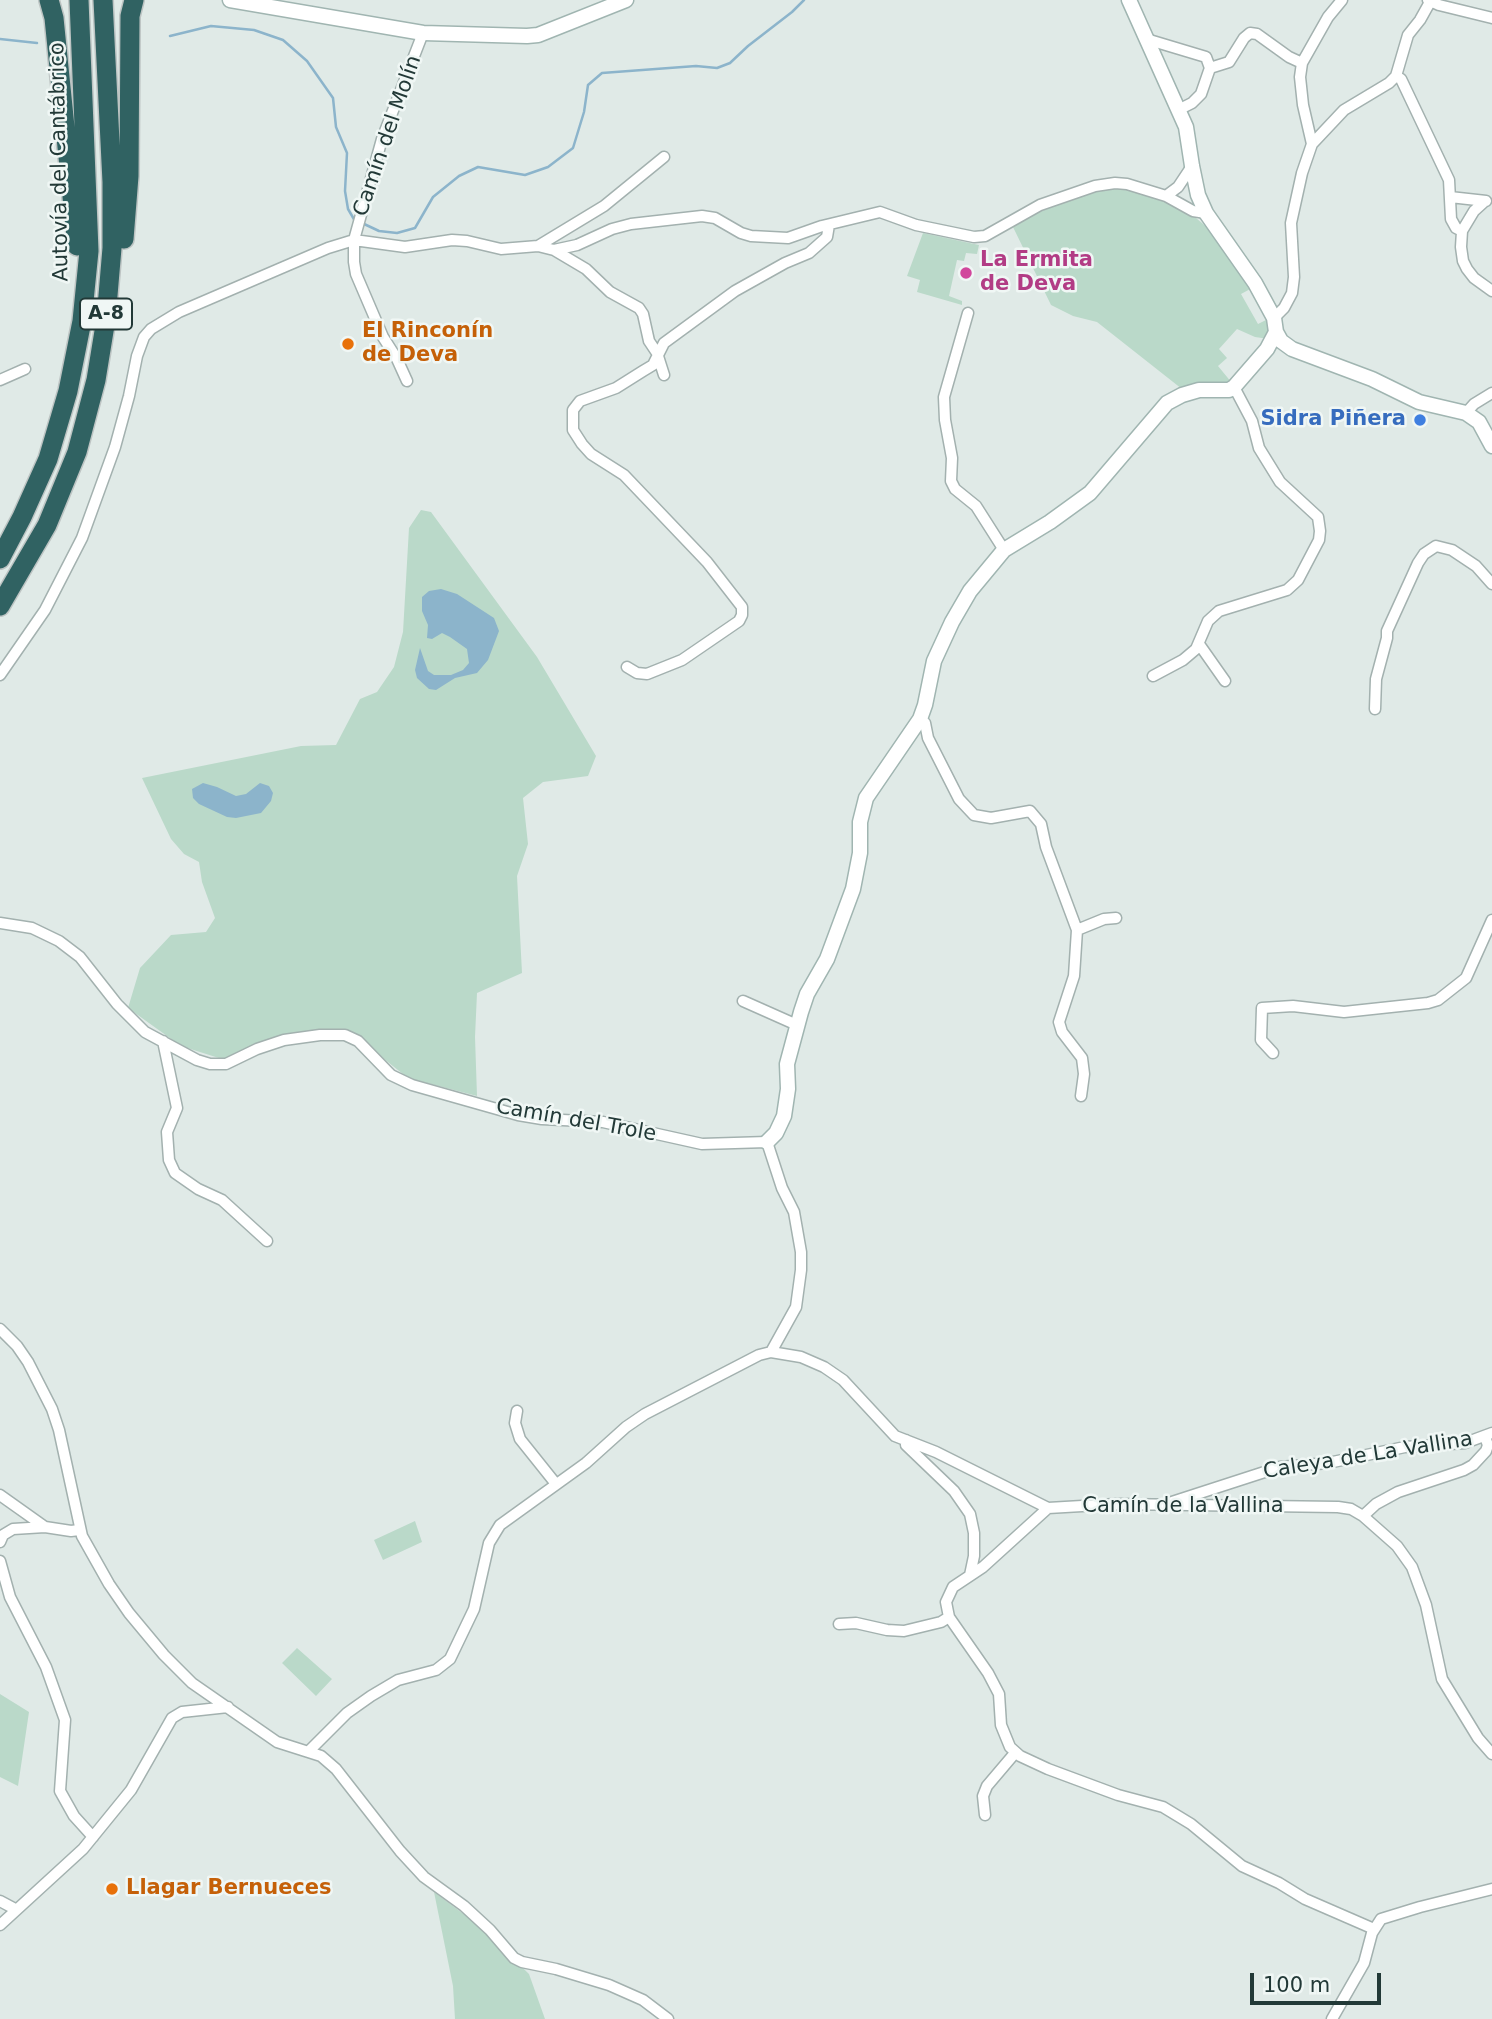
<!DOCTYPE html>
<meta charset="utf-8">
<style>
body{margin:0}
#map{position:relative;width:1492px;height:2019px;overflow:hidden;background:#e0eae7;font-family:"DejaVu Sans",sans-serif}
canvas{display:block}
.scale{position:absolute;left:1250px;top:1973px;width:131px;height:32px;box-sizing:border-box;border:4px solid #223937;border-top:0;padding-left:9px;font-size:21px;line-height:24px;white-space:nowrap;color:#223937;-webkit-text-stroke:5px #f0f7f5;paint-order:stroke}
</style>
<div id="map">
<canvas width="1492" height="2019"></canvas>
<div class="scale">100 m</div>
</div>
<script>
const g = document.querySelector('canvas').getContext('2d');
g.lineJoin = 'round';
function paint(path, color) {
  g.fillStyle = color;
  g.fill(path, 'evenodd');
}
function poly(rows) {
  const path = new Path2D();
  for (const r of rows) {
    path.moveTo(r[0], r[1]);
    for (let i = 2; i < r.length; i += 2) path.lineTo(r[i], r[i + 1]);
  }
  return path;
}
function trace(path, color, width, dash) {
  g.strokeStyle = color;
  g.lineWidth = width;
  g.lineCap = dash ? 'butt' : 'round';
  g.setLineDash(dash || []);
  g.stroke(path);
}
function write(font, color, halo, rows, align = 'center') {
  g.font = font + ' "DejaVu Sans",sans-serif';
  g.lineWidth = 5;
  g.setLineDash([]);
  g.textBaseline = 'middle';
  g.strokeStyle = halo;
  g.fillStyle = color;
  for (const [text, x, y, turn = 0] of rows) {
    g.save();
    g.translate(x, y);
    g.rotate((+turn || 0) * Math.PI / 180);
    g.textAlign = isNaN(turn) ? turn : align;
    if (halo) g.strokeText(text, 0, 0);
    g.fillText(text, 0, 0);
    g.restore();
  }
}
paint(poly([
 [1112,186,1165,200,1196,218,1216,235,1254,287,1241,294,1258,324,1270,318,1269,339,1255,337,1237,329,1219,349,1227,358,1218,366,1232,383,1182,389,1097,322,1073,316,1051,305,1013,227,1014,223,1084,193],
 [923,233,979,245,977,254,966,253,964,261,957,260,949,296,962,301,962,305,917,292,920,280,907,276],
 [421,510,431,512,537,657,596,756,588,776,543,782,523,798,528,844,517,876,522,973,477,993,475,1037,477,1096,408,1078,350,1032,293,1038,222,1059,181,1046,128,1008,140,968,171,935,206,932,215,918,202,882,199,862,184,854,171,839,142,778,301,746,336,745,360,699,377,692,394,667,403,632,409,528],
 [415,1521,422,1542,383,1560,374,1540],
 [297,1648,332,1679,316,1696,282,1663],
 [0,1694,29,1712,18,1786,0,1777],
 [434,1892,481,1927,529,1974,545,2019,455,2019,453,1986]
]), '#bad9c9');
paint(poly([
 [441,589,457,594,494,618,499,631,488,660,477,673,455,678,436,690,429,689,417,678,415,670,420,648,428,671,434,675,451,675,463,670,469,663,467,649,450,637,442,633,432,639,427,638,428,625,422,611,422,597,429,591],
 [203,783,217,787,236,796,246,794,260,783,269,786,273,793,271,801,261,813,236,818,227,817,199,804,193,798,192,789]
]), '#8cb4cb');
trace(poly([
 [170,36,211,26,254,30,283,40,307,61,333,98,336,127,347,153,345,191,348,209,355,221],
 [0,39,37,43],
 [362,223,379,231,397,233,415,228,433,197,459,176,478,167,525,175,548,167,573,148,584,112,588,85,602,73,696,66,717,68,730,63,748,46,792,12,804,0]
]), '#8cb4cb', 2.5);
const street = poly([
 [1428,0,1439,5,1492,18],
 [1146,39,1206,57,1210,68,1229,62,1244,38,1250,33,1257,34,1289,57,1302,63],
 [1396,76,1401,79,1449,180,1451,219,1456,228,1462,231],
 [1178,110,1192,103,1201,94,1210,68],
 [1312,144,1303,105,1300,77,1302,63,1328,17,1342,0],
 [1166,196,1178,187,1192,166],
 [1450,197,1486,201],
 [1485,201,1474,211,1462,231,1461,247,1463,261,1467,269,1474,278,1492,291],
 [538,246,604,206,664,157],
 [554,250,586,269,610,292,639,308,643,314,649,341,657,353,664,375],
 [968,313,944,397,945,420,952,458,951,481,955,489,976,506,1004,550],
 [1274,318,1284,308,1292,293,1294,277,1291,223,1302,173,1312,144,1344,110,1389,83,1396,76,1408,35,1420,20,1430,2],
 [0,380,25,369],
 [407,381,397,359,383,337,356,274,354,262,354,240,382,139,423,33],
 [1466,413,1474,404,1492,393],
 [1199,644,1225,681],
 [627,667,637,673,647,674,682,660,739,621,742,615,742,607,707,562,624,475,591,454,582,444,573,430,573,410,580,401,616,388,643,371,653,365,664,343,735,291,785,263,809,253,827,237,829,225],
 [0,675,45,610,82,538,115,447,129,396,137,356,144,337,151,329,179,312,328,248,354,240,405,247,452,240,467,241,501,249,538,246,554,250,577,245,612,229,631,224,702,216,715,218,741,233,751,236,788,238,822,226,880,212,916,225,974,237,985,236,1040,205,1095,186,1115,183,1127,184,1166,196,1193,211,1206,213],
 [1153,676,1183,660,1196,649,1208,621,1219,611,1287,590,1298,580,1319,540,1320,531,1318,517,1280,482,1259,448,1252,421,1234,387],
 [1375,709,1376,679,1387,638,1387,631,1418,563,1424,554,1436,546,1452,550,1476,566,1492,584],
 [920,719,925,723,928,738,959,799,974,815,991,818,1030,811,1041,824,1046,847,1077,930,1074,976,1059,1022,1062,1032,1082,1058,1084,1074,1081,1096],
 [0,923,32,928,59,941,80,957,117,1004,145,1032,197,1060,210,1064,226,1064,257,1049,284,1040,320,1035,345,1035,358,1041,391,1075,412,1085,518,1115,542,1119,603,1122,702,1144,767,1142,782,1188,794,1212,801,1252,801,1270,796,1307,771,1352,759,1355,645,1414,626,1427,586,1463,500,1525,489,1543,474,1609,450,1659,436,1670,398,1680,371,1696,347,1713,308,1752],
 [1077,930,1104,919,1116,918],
 [743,1001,797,1025],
 [163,1041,177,1108,167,1132,169,1160,175,1173,198,1189,222,1200,267,1241],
 [1273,1053,1261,1040,1262,1008,1293,1006,1344,1012,1428,1003,1438,1000,1466,978,1492,920],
 [0,1329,17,1346,28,1362,52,1409,59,1430,82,1536,109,1584,129,1613,164,1655,192,1683,277,1742,321,1756,336,1769,400,1851,424,1877,464,1906,490,1930,514,1958,522,1962,556,1969,609,1985,643,2000,668,2019],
 [771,1352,801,1357,824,1367,843,1380,895,1436,936,1452,1048,1508,1116,1504,1338,1507,1351,1509,1363,1516,1397,1546,1412,1567,1426,1605,1442,1679,1478,1738,1492,1754],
 [517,1411,515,1423,520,1439,556,1484],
 [906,1440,906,1445,954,1491,970,1514,974,1533,974,1556,970,1575],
 [0,1495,45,1527],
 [1172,1502,1280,1467,1328,1463,1405,1447,1465,1443,1492,1433],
 [1048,1508,983,1567,953,1587,946,1602,949,1617,988,1673,999,1694,1001,1725,1010,1747,1020,1756,1048,1769,1118,1795,1163,1807,1191,1824,1242,1866,1279,1883,1305,1899,1374,1929],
 [1363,1516,1376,1504,1398,1492,1464,1470,1473,1465,1486,1451,1488,1445,1485,1437],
 [0,1542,3,1535,13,1529,45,1527,71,1531,79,1530],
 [0,1561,10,1597,46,1667,65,1720,60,1791,74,1816,93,1837],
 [839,1624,856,1623,887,1630,904,1631,941,1622,949,1617],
 [985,1815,983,1796,987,1786,1015,1753],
 [0,1901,15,1909],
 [0,1925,83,1849,131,1790,172,1718,182,1712,228,1707],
 [1332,2019,1364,1963,1372,1933,1381,1919,1420,1907,1492,1889]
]);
const secondary = poly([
 [230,0,423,33,527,36,538,35,626,0],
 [1129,0,1186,127,1192,166,1198,195,1206,213,1255,283,1274,318,1276,332,1281,341,1292,349,1372,379,1419,402,1466,413,1479,422,1492,446],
 [767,1142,776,1133,784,1116,788,1089,787,1064,801,1012,807,994,827,959,853,889,860,853,860,822,866,798,920,719,925,705,934,661,952,622,970,591,1004,550,1050,522,1090,493,1167,403,1182,395,1199,390,1229,390,1234,387,1267,349,1276,332]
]);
const highway = poly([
 [49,0,54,18,77,246],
 [124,239,129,176,130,16,134,0],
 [0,559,22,517,48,459,68,391,82,321,89,251,79,0],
 [0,606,47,525,77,452,96,380,106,319,112,248,112,182,103,0]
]);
trace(street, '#a3b1af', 13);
trace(secondary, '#a0b5b1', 17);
trace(highway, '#bdc4c3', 22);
trace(street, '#fff', 10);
trace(secondary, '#fff', 14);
trace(highway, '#306262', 19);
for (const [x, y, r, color] of [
 [966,273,7,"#d1479c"],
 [348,344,7,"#e8710a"],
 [1420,420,7,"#3f7fe0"],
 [112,1889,7,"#e8710a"]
]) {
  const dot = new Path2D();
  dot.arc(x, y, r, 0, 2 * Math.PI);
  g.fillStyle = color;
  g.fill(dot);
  trace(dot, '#f0f7f5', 2.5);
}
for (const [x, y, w] of [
 [106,314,52]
]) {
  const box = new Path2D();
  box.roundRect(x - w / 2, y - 15.5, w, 31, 5);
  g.fillStyle = '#f0f7f5';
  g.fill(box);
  trace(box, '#223937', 2);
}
write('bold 19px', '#223937', null, [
 ["A-8",106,314]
]);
write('21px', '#223937', '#f0f7f5', [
 ["Camín del Molín",388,136,-71],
 ["Autovía del Cantábrico",60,162,-91],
 ["Camín del Trole",576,1121,10],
 ["Caleya de La Vallina",1368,1456,-9],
 ["Camín de la Vallina",1183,1507]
]);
write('bold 21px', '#b23c85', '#f0f7f5', [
 ["La Ermita",980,261],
 ["de Deva",980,285]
], 'left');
write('bold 21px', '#c56008', '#f0f7f5', [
 ["El Rinconín",362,332],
 ["de Deva",362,356],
 ["Llagar Bernueces",126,1889]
], 'left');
write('bold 21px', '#366cbe', '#f0f7f5', [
 ["Sidra Piñera",1406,420]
], 'right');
</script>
